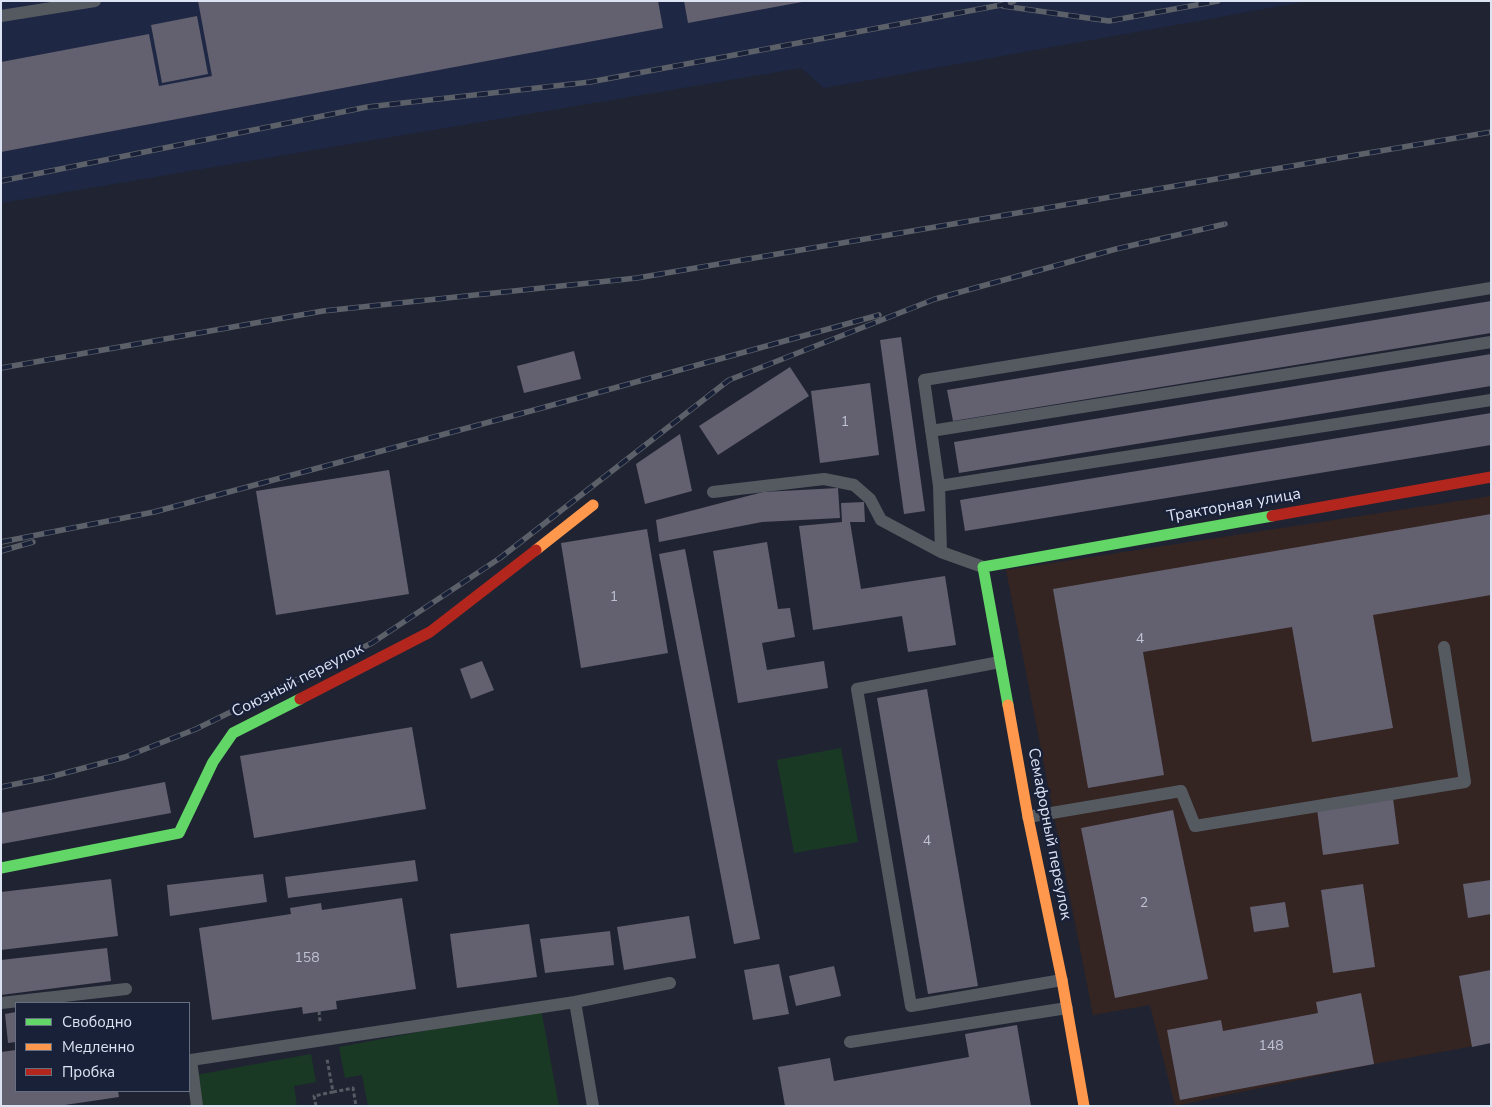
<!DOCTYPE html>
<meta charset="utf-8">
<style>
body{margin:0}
#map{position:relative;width:1492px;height:1107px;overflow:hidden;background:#202432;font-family:"Nunito Sans",sans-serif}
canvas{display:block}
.frame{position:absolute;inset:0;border:2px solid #dce3f3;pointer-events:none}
.legend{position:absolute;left:15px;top:1002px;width:175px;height:90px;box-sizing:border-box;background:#192139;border:1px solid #676f83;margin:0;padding:6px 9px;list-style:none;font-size:15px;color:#dce3f3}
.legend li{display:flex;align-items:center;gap:10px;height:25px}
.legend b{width:25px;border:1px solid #676f83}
</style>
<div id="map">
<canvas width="1492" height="1107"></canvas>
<div class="frame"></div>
<ul class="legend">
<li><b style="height:6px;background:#63d668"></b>Свободно</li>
<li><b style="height:6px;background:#ff974d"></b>Медленно</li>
<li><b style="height:6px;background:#b3261e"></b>Пробка</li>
</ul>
</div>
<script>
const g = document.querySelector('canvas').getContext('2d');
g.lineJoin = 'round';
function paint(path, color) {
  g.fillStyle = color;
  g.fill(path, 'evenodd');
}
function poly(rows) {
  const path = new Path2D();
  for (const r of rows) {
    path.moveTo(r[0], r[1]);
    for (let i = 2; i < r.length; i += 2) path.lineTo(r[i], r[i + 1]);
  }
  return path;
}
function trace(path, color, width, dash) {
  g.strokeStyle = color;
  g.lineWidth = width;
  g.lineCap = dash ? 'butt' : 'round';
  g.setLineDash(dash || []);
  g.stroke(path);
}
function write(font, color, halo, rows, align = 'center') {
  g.font = font + ' "Nunito Sans",sans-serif';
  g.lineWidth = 5;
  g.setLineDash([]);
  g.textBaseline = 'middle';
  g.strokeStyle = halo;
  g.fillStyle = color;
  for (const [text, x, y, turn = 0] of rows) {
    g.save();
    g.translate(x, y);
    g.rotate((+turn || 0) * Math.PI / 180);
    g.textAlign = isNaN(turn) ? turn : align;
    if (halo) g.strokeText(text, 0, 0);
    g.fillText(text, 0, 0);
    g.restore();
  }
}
paint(poly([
 [1,1,1309,1,824,88,801,68,1,203]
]), '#1e2743');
paint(poly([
 [1491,496,1491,1043,1374,1064,1175,1106,1150,1005,1093,1015,1006,570]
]), '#342422');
paint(poly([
 [841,748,858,842,794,853,777,760],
 [541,1009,559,1106,368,1106,362,1075,345,1078,339,1047],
 [311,1054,316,1082,294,1086,297,1106,202,1106,196,1075]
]), '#1a3925');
paint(poly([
 [198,1,658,1,663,28,1,152,1,62,149,34,159,86,212,76],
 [684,1,801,1,802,2,688,23],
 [197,16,208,74,162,83,151,25],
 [1491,301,1491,333,953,421,947,390],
 [901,337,925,511,904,514,880,340],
 [574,351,581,379,524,393,517,366],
 [1491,354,1491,386,959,473,954,442],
 [790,367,809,396,718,455,699,426],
 [870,383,879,455,820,463,811,391],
 [1491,413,1491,445,965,531,960,500],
 [680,434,692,491,645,504,636,464],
 [389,470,409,594,276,615,256,491],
 [838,488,840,518,762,522,659,542,656,520,763,492],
 [864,502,865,522,850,522,861,589,945,576,956,645,908,652,902,616,813,630,799,526,842,522,841,503],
 [1491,514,1491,595,1373,615,1393,728,1312,742,1292,627,1143,652,1164,775,1088,788,1053,589],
 [647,529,668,653,581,668,561,543],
 [767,542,778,609,790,608,795,637,762,643,767,670,824,661,828,688,738,703,713,551],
 [685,549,760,939,734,944,659,554],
 [482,661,494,690,471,699,460,669],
 [927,689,978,986,928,994,877,698],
 [412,727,426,809,254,838,240,756],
 [165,782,171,813,1,844,1,813],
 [1393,798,1399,844,1323,855,1317,809],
 [1173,810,1208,979,1115,998,1081,828],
 [415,860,418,881,288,898,285,877],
 [263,874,267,902,170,916,167,885],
 [111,879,118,936,1,950,1,892],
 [1491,880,1491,914,1468,918,1463,884],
 [1363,884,1375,967,1333,973,1321,890],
 [402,898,416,989,336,1001,337,1009,303,1014,302,1007,212,1020,199,928,291,914,290,908,321,903,322,910],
 [1285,902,1289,927,1254,932,1250,907],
 [689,916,696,958,624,970,617,927],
 [529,924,537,977,457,988,450,934],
 [610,931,614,965,545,973,540,939],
 [107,948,111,981,1,995,1,960],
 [779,964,789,1014,753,1020,744,970],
 [834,966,841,996,796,1006,789,976],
 [1491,970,1491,1043,1472,1047,1459,976],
 [1361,993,1374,1064,1180,1100,1167,1030,1221,1020,1223,1031,1318,1013,1316,1002],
 [16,1012,16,1042,8,1043,5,1014],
 [1017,1025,1031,1106,785,1106,778,1067,830,1058,834,1081,969,1057,965,1034],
 [16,1050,16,1091,118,1091,119,1097,58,1106,1,1106,1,1052]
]), '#636070');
trace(poly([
 [319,1011,320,1021],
 [333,1092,353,1088,356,1106],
 [316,1106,314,1096,333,1092,327,1059]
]), '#565a62', 3, [4, 2.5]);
trace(poly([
 [1,16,95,1],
 [931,431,1491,342],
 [939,486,924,380,1491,288],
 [713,492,824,479,854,485,870,499,881,520,941,552],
 [983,567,941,552,939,486,1491,400],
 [1000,662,857,689,911,1006,1062,980],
 [1028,817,1181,791,1195,826,1465,782,1444,647],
 [575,1002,593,1106],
 [1,1003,126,989],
 [850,1042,1067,1008],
 [197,1106,191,1060,575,1002,670,983]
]), '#555a61', 12);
trace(poly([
 [1008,705,983,567,1272,516],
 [1,868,179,833,213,762,233,733,300,699]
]), '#63d668', 11);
trace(poly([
 [536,550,593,505],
 [1008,705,1028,817,1062,980,1084,1106]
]), '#ff974d', 11);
trace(poly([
 [1272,516,1491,477],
 [300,699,430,632,536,550]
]), '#b3261e', 11);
const rail = poly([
 [1003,6,1109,21,1218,1],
 [1,181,367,107,590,82,1001,5,1014,1],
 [1,368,323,311,637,278,1491,132],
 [1,542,154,512,538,409,879,315],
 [1,551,33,542],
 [1,787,50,777,125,757,196,729,372,643,500,558,729,380,935,299,1116,249,1225,224]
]);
trace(rail, '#5c6069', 5.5);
trace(rail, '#192139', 4, [11]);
write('14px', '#bec2d2', null, [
 ["1",845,423],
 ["1",614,598],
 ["4",1140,640],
 ["4",927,842],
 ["2",1144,904],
 ["158",307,959],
 ["148",1271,1047]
]);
write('16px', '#dce3f3', '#192139', [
 ["Тракторная улица",1234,506,-10],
 ["Союзный переулок",298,681,-27],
 ["Семафорный переулок",1049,834,79]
]);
</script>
